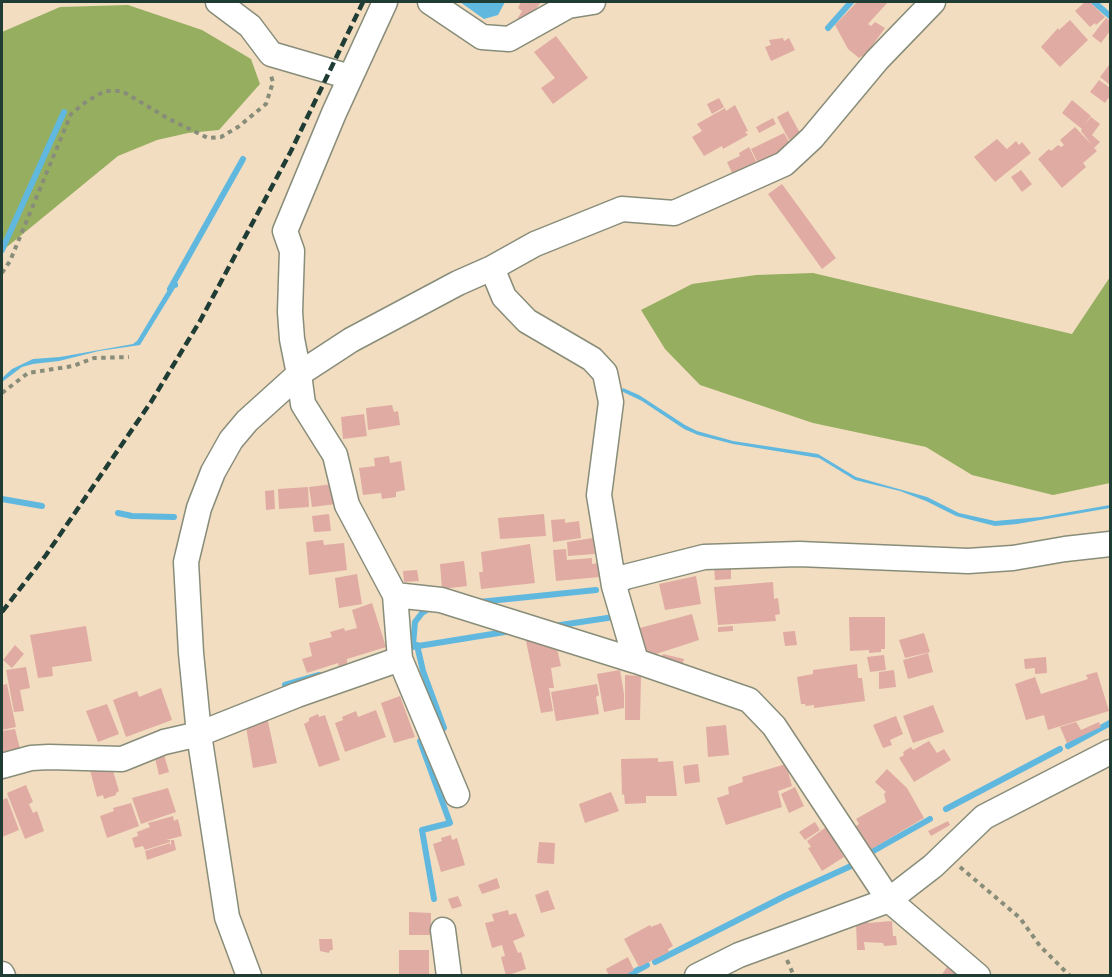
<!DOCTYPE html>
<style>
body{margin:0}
#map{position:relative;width:1112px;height:977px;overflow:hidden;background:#f2ddc0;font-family:"Indie Flower",sans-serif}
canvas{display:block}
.frame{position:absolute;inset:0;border:3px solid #1f3d34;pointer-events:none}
</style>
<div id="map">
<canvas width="1112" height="977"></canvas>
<div class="frame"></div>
</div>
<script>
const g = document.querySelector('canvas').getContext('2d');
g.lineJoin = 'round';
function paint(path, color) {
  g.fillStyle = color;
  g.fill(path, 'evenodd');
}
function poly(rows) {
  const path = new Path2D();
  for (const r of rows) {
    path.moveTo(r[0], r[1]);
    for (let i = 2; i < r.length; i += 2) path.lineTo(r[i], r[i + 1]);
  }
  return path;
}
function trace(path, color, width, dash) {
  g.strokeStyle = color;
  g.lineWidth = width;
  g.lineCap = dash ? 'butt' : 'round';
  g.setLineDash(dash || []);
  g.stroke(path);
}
paint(poly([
 [128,5,202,30,251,59,260,84,219,130,188,133,157,140,118,156,2,251,2,32,60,7],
 [813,273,1072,334,1110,277,1110,483,1053,495,972,475,926,447,813,423,700,385,665,349,641,310,692,284,756,275]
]), '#96ae60');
paint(poly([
 [460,2,505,2,498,15,484,19],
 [172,283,178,283,178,287,175,288,140,345,99,351,59,361,33,364,22,367,2,382,2,378,12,369,33,359,60,357,133,344,137,341],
 [623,388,639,395,685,425,697,431,733,441,818,454,856,477,927,497,959,513,995,521,1041,517,1110,505,1110,508,1017,524,995,526,956,516,926,501,900,491,855,480,819,458,733,444,698,435,684,429,642,401,621,391]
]), '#61b8de');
trace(poly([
 [1094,2,1110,16],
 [828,28,851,2],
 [2,250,64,112],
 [170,289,243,159],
 [2,499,42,506],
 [118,513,132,516,174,517],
 [479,602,596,590],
 [554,626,614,617,615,614],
 [413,645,415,622,422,613,430,608],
 [417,645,423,671,444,728,441,730],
 [406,648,511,631],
 [287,689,285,685,319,675],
 [423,740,420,741,450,823,422,830,434,899],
 [1068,746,1110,723],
 [946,809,1060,749],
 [868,854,930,819],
 [655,962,785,896,851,866],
 [627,976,647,965]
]), '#61b8de', 6);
paint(poly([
 [521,2,541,2,523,27,516,21,522,11,518,8],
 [857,2,888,2,868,24,871,26,875,22,885,28,864,57,862,56,859,58,848,49,835,25],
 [1085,2,1090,2,1105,17,1096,25,1095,23,1090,27,1075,11],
 [1106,18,1110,21,1110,31,1101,43,1092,36],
 [1070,20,1088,40,1060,67,1041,47,1058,28,1059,30],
 [556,36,588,78,553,104,541,88,555,78,534,52],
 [783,38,784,41,789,38,795,50,771,61,765,47,771,45,769,40],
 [1109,65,1110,66,1110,85,1100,77],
 [1099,80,1110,88,1110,96,1105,103,1090,92],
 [719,98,724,107,712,114,707,104],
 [1072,100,1091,116,1084,125,1091,117,1100,124,1092,135,1100,142,1094,148,1097,151,1083,163,1086,167,1062,188,1038,159,1049,149,1051,151,1058,145,1061,147,1064,145,1060,140,1075,127,1092,145,1081,131,1082,129,1062,113],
 [735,105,748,131,745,132,748,135,723,149,722,146,704,156,692,137,702,131,697,124,725,108,726,111],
 [788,111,800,133,789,140,777,117],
 [773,118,776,124,759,133,756,127],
 [784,133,789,142,780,151,758,163,751,149],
 [997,139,1007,149,1016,141,1019,145,1022,142,1031,153,995,182,974,157],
 [749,147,757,163,733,175,727,162,740,156,739,153],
 [1021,170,1032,184,1022,192,1011,177],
 [782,184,836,258,822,269,768,194],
 [392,405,394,412,398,411,400,425,368,430,366,408],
 [364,414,367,436,343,439,341,417],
 [389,456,390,463,401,461,405,490,396,492,396,497,382,499,381,493,363,495,359,468,375,466,374,458],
 [333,484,336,504,312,507,309,487],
 [308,487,309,507,279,509,278,489],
 [274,490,275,509,266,510,265,491],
 [329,514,331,531,314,532,312,516],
 [544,514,546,536,500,539,498,518],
 [565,519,565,523,579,521,581,538,553,542,551,520],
 [593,538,595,554,568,556,567,542],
 [323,540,324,545,344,543,347,570,309,575,306,542],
 [530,544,535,583,481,589,479,572,483,572,481,552],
 [566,549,567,560,592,558,592,564,599,563,600,577,556,581,553,550],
 [464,561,467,586,442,589,440,564],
 [731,564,731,579,715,580,714,565],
 [417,570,419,581,404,582,403,571],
 [357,574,362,604,339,608,335,578],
 [696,576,701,604,665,610,659,584],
 [773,582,774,599,778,598,780,614,775,615,776,621,718,625,714,587],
 [372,603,386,647,347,659,347,663,339,667,338,663,307,673,302,659,312,656,309,643,332,637,330,632,344,628,345,631,357,628,352,610],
 [692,614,699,640,647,657,636,629],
 [849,617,885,617,885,649,881,649,881,652,869,653,869,650,850,651],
 [86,626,92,661,52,667,53,676,38,678,30,635],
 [733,626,733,631,718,632,718,627],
 [795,631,797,645,785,646,783,632],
 [924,633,930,652,905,658,899,640],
 [536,638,556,644,561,666,551,668,554,688,549,688,553,711,541,713,526,641],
 [15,645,24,654,12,668,3,660],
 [928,653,933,672,908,679,903,660],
 [663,654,684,659,682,666,661,660],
 [884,655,886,670,870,672,867,657],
 [1046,657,1047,673,1035,674,1035,668,1025,669,1024,659],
 [857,664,858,678,862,678,865,701,814,708,814,705,806,706,805,704,801,704,797,677,813,674,813,670],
 [26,667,30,688,20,690,24,711,14,712,6,670],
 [620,670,624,694,624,708,604,712,597,674],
 [894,670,896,687,879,689,879,672],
 [1097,672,1109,711,1048,730,1044,715,1026,720,1015,684,1035,677,1041,694,1088,679,1086,675],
 [625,675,641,676,640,720,625,720],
 [7,684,16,727,2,730,2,685],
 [597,684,599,695,596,697,599,714,556,721,551,692],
 [161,688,172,720,126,737,113,700,137,691,139,697],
 [400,696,415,737,394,743,381,703],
 [107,704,119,734,98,742,86,711],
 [933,705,944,732,913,743,903,716],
 [376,710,386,737,345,752,335,723,343,720,342,717,356,711,358,717],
 [318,714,319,717,325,715,340,760,319,767,304,724,309,721,309,718],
 [896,716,903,734,890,740,892,745,883,748,873,725],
 [267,717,277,763,253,768,245,721],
 [1076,722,1081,730,1099,722,1101,727,1067,743,1060,727],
 [726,725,729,755,708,757,706,727],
 [15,729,20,749,2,753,2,731],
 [929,741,937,753,944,749,951,760,914,782,899,758,904,755,903,752,911,747,913,750],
 [163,751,169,772,159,775,154,754],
 [658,758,658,762,673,761,677,796,646,796,646,803,625,804,624,794,622,795,621,759],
 [111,764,119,791,116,793,116,795,104,799,103,795,97,797,90,770],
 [698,764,700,782,685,784,683,766],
 [786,764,792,786,778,791,782,807,726,825,717,798,729,794,728,787,743,782,742,777],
 [887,769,907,788,924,818,870,850,867,844,863,846,853,828,859,824,856,819,886,802,884,794,886,792,875,782],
 [26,785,33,802,29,804,33,813,37,811,44,831,25,839,7,793],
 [795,787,804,806,789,813,781,794],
 [168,788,176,812,141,824,132,798],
 [611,792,619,811,585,823,579,804],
 [7,798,19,830,2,837,2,800],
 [131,803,139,826,107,838,100,816,114,811,113,808],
 [173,816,174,821,178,819,182,836,166,840,170,840,170,842,145,850,143,846,135,848,132,838,138,836,137,832,150,827,148,823],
 [948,821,950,825,931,836,928,831],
 [815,822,820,830,805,840,799,832],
 [826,827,844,857,822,871,808,848,811,847,807,841],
 [451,835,452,840,457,838,465,865,441,872,433,844,442,841,441,838],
 [171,840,174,840,176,850,147,860,145,851,170,843,171,847],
 [539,842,555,843,554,864,537,863],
 [497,878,500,888,482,894,478,885],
 [548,890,555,909,541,913,535,895],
 [458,896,462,906,452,909,448,899],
 [508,910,509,915,516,913,525,936,513,941,518,953,521,952,526,969,506,976,501,957,505,956,502,945,492,948,485,923,494,921,492,914],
 [409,912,431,913,431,935,409,935],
 [868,921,868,923,892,921,893,936,896,936,897,945,884,946,883,943,864,942,865,950,857,950,856,922],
 [661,923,673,946,668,949,669,952,639,967,624,939,650,925,651,927],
 [319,939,332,939,333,950,330,950,329,953,320,951],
 [399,950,429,950,429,976,399,976],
 [628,957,634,970,624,976,609,976,606,969],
 [947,967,958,976,941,976]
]), '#e0aba3');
const minor = poly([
 [218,2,250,26,271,54,350,77],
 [430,2,482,37,509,39,568,6,593,2],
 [614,584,625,577,704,557,799,554,968,561,1013,558,1065,549,1110,544],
 [395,595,441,600,636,661,749,700,774,726,889,900,978,976],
 [400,659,457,795],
 [636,661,614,586,599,495,611,402,605,373,592,359,527,321,504,297,492,268,535,244,622,209,674,213,784,164,812,138,877,60,933,2],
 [2,766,31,758,49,757,122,759,164,742,199,734,297,695,400,659,395,595,347,505,335,455,303,404,299,374,292,339,290,312,292,251,285,231,334,113,385,2],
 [443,930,449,976],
 [2,974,3,976],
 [249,976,227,917,199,734,191,653,186,562,199,508,213,472,231,440,247,421,299,374,351,340,458,283,492,268],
 [697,976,739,955,889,900,933,866,984,817,1110,752]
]);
trace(minor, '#888d7a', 27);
trace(poly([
 [2,273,10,261,71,114,87,101,105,91,122,91,169,119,208,138,221,137,238,127,266,104,273,82,271,76],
 [2,393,28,373,73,366,94,358,129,357],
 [960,867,1020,918,1040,946,1070,976],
 [787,960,794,976]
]), '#888d7a', 4, [4.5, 4.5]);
trace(minor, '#fff', 24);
trace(poly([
 [2,612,46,555,151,402,200,321,291,151,363,2]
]), '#1f3d34', 4.5, [9, 4.5]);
</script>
